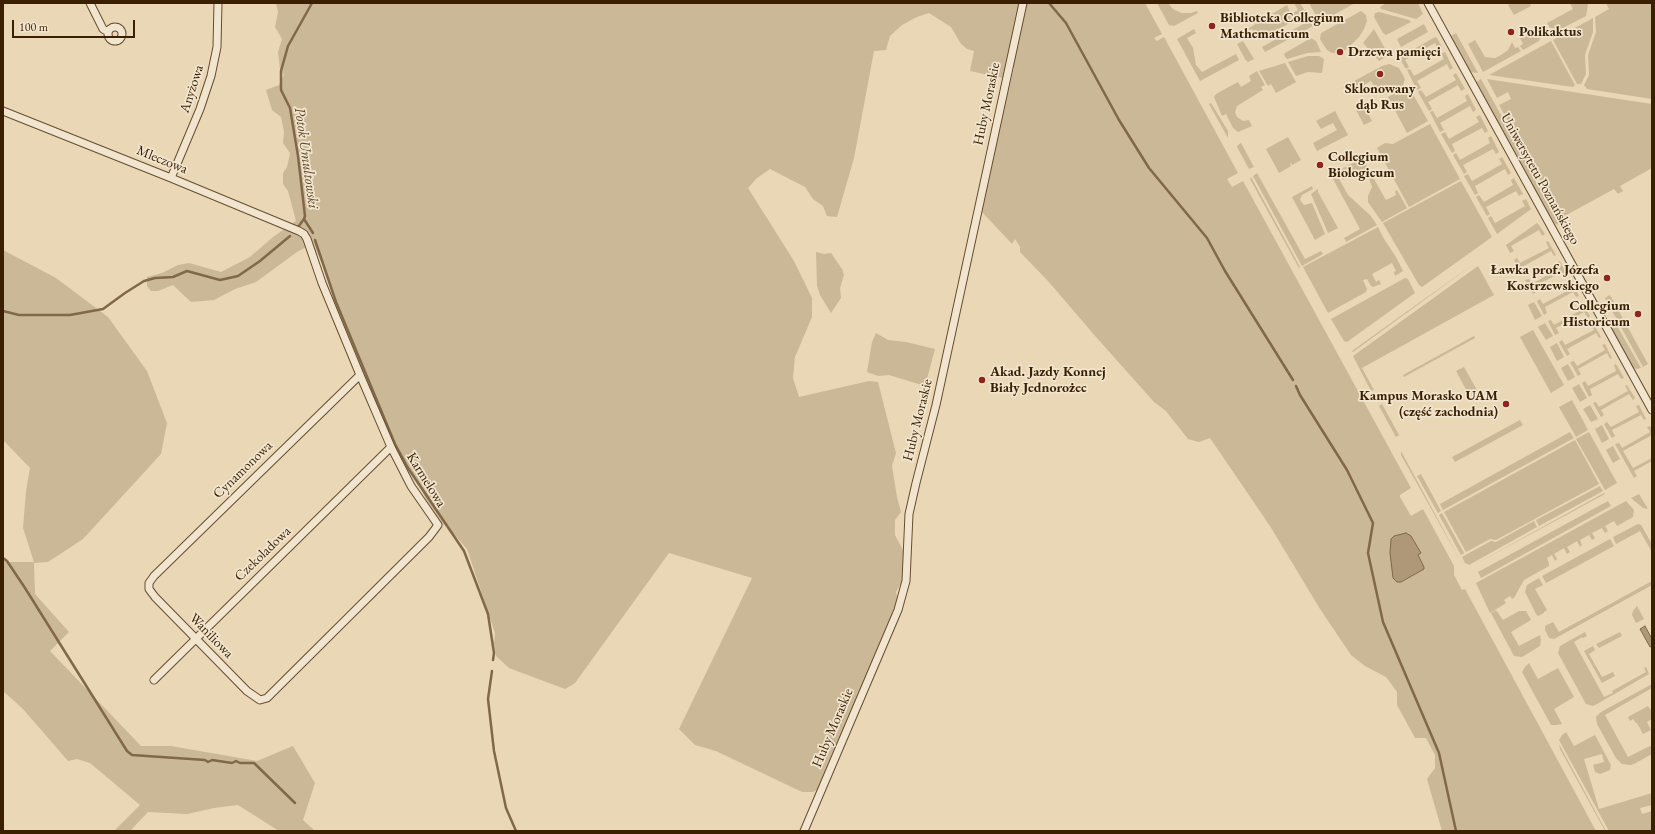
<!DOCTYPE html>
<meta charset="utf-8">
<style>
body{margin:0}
#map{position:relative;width:1655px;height:834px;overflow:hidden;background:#e9d7b5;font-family:"EB Garamond",serif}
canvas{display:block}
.frame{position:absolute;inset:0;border:4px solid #3a1f01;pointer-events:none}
.scale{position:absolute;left:12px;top:20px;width:123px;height:18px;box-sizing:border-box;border:2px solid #3a1f01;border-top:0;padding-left:5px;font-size:12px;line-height:14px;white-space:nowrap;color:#3a1f01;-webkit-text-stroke:3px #f1e5cf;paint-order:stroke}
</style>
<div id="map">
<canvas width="1655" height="834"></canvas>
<div class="frame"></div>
<div class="scale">100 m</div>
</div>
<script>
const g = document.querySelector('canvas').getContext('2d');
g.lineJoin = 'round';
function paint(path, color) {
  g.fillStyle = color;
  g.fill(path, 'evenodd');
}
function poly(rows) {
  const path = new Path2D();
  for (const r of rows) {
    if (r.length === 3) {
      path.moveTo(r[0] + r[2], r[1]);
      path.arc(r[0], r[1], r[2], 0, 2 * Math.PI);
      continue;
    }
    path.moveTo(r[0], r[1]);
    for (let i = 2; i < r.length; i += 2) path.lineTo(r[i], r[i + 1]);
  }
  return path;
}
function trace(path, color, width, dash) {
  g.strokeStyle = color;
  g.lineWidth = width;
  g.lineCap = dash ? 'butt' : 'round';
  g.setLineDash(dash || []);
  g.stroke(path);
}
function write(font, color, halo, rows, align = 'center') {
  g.font = font + ' "EB Garamond",serif';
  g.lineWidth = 3.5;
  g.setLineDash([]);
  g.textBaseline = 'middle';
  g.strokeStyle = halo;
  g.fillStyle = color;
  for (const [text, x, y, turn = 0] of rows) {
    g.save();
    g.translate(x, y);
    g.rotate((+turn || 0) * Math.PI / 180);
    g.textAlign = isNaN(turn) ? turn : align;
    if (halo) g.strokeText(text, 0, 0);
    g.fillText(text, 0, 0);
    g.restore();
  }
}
paint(poly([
 [276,3,1145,3,1162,34,1154,38,1157,41,1164,37,1238,173,1227,179,1232,187,1243,181,1411,488,1400,495,1400,497,1411,516,1423,509,1454,566,1454,575,1462,590,1465,589,1596,831,1442,831,1427,779,1435,768,1435,755,1426,738,1415,738,1397,705,1397,692,1386,677,1365,666,1351,655,1320,609,1270,526,1210,438,1199,442,1188,439,1166,411,1154,402,1096,337,1048,281,1020,252,1020,247,1015,239,1012,244,982,212,995,144,1014,68,1007,63,1003,78,970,71,974,51,967,49,961,44,951,27,929,13,917,17,902,25,890,36,886,50,874,51,854,158,837,217,827,216,823,206,813,199,805,187,770,169,757,178,748,188,794,261,812,298,812,317,795,357,793,378,799,397,869,381,878,382,896,453,892,466,897,497,901,512,895,520,895,535,905,554,907,573,896,592,899,607,892,633,866,684,822,787,813,792,802,792,716,751,695,745,679,729,752,578,669,553,575,683,565,689,509,668,496,656,494,643,495,633,467,549,448,527,441,523,434,516,419,485,406,466,374,399,340,312,327,272,312,244,297,252,256,282,235,289,214,300,191,302,173,285,158,291,151,291,147,286,147,277,162,273,178,265,189,263,221,272,250,257,273,237,296,221,288,191,283,184,283,173,287,167,290,153,283,143,284,132,281,117,272,110,266,90,279,85,284,75,280,69,278,52,282,39,275,27,278,12],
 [1157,3,1168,3,1173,9,1181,13,1191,13,1197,11,1198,13,1174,26,1169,25],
 [1294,3,1300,3,1305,11,1303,16,1260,39,1257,38,1252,29,1247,31,1244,31,1287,5,1291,14,1298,10],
 [1309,3,1355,3,1321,22,1318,19],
 [1386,3,1418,3,1423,14,1416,19,1381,9,1380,7],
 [1513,3,1530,3,1531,6,1514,15,1508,5],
 [1570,3,1587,3,1588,5,1586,16,1559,30,1550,28,1547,23,1573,9],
 [1606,3,1652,3,1652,99,1587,89,1584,85,1589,75,1588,55,1596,32,1595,17,1609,9],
 [1361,11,1366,15,1367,21,1364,29,1359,37,1348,48,1340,53,1332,53,1327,50,1320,39,1321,33],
 [1379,12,1409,20,1411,22,1386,35,1383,33,1374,17,1375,13],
 [1593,18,1593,32,1585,55,1586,74,1581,84,1577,84,1553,40],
 [1307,22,1311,23,1313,26,1265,52,1262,47],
 [1424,24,1428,32,1401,47,1397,39],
 [1540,27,1543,32,1539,41,1523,50,1520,46,1523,44,1520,38],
 [1194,29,1196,33,1187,38,1193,48,1196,65,1202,72,1236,54,1239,60,1200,81,1177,39],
 [1374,29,1388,54,1387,56,1379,61,1363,43],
 [1456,33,1478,73,1470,72,1451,36],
 [1435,37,1437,38,1442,47,1438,49,1435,43,1405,60,1409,67,1406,69,1401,61,1402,56],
 [1311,38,1316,41,1321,52,1307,53,1287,59,1284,55,1285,53],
 [1475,40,1485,57,1495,58,1501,55,1508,50,1512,42,1515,48,1518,47,1521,51,1483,72,1468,44],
 [1243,41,1254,59,1248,62,1245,59,1237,44],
 [1551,41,1575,85,1573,87,1489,75],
 [1445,52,1453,68,1450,70,1447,64,1417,81,1421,88,1417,90,1407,70,1410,69,1414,76,1444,59,1441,54],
 [1308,56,1319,56,1324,59,1322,73,1308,72,1296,76,1288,62],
 [1285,63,1296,82,1276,93,1271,84,1268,86,1259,71],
 [1389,64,1399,68,1405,79,1403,85,1386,94,1381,88,1374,86,1371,81,1348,94,1343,87,1382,66],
 [1257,71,1265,85,1261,87,1263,90,1237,106,1235,112,1237,117,1243,121,1249,120,1252,126,1238,132,1233,128,1226,114,1222,116,1214,97,1216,94,1238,82,1241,87,1251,81,1249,76],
 [1456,73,1465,89,1461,91,1458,85,1428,102,1432,109,1429,111,1418,92,1421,90,1426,97,1456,80,1453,75],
 [1481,79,1496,106,1562,225,1555,224,1551,218,1476,82],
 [1487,79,1652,104,1652,168,1620,186,1623,191,1618,194,1614,189,1561,218,1499,105,1511,99,1508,92,1497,98],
 [1405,87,1410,89,1428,121,1407,133,1388,97],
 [1468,94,1476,110,1473,112,1470,106,1440,123,1444,130,1440,132,1430,112,1433,111,1437,118,1467,101,1465,96],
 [1211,103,1228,131,1228,138,1209,104],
 [1364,106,1372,121,1364,125,1356,110],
 [1335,111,1348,135,1317,151,1313,143,1337,130,1333,123,1321,129,1316,121],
 [1480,115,1488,131,1485,133,1482,128,1452,144,1455,151,1452,153,1441,134,1445,132,1449,139,1479,122,1476,117],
 [1430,124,1460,179,1409,207,1377,148,1385,143,1393,144],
 [1491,136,1499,152,1496,154,1493,149,1463,165,1467,172,1464,174,1453,155,1456,153,1460,160,1490,143,1488,138],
 [1288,137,1301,160,1292,165,1291,163,1290,163,1291,166,1279,173,1266,149],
 [1241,143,1254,167,1249,169,1237,147,1238,145],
 [1502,157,1511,173,1508,175,1505,169,1475,186,1478,193,1475,195,1464,176,1468,174,1472,181,1502,164,1499,159],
 [1362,158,1386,200,1396,195,1395,191,1397,190,1407,208,1382,222,1368,202,1368,196,1372,187,1369,178,1363,174,1355,173,1343,180,1338,171],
 [1257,173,1305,259,1321,251,1323,254,1302,266,1253,176],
 [1251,177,1300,267,1299,268,1250,179],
 [1338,177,1348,195,1370,215,1377,225,1346,242,1344,238,1360,229,1333,179],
 [1514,178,1523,194,1519,196,1516,191,1486,207,1490,214,1487,216,1476,197,1479,195,1484,202,1513,185,1511,180],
 [1461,181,1492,237,1422,287,1419,285,1383,223],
 [1312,186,1313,189,1302,195,1300,200,1304,205,1312,203,1325,234,1315,240,1292,197],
 [1318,189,1318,192,1338,228,1328,233,1311,194],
 [1526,199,1531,209,1497,234,1488,218,1491,216,1495,223,1525,206,1522,201],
 [1537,223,1539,225,1545,234,1542,236,1539,230,1511,246,1514,251,1510,253,1506,245],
 [1378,227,1384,239,1396,257,1403,271,1395,276,1394,272,1396,271,1392,263,1372,274,1376,282,1379,280,1381,284,1373,287,1371,286,1367,279,1363,280,1367,289,1366,292,1328,313,1303,267],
 [1548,241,1556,255,1554,256,1551,251,1522,267,1525,272,1522,274,1514,260,1517,258,1520,263,1549,248,1546,242],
 [3,250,56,278,108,317,147,371,167,423,161,454,83,539,48,562,34,563,35,594,69,632,50,651,141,746,171,746,257,761,293,746,315,783,303,820,315,831,279,831,238,805,214,808,187,814,148,812,130,831,114,831,140,805,90,763,77,759,68,761,23,709,3,691,3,559,6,562,34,562,23,528,26,491,30,468,5,442,3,442],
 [816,252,824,254,831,253,842,269,844,275,840,288,841,298,831,313,820,295,817,286],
 [1560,261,1567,275,1565,277,1562,272,1533,287,1536,292,1533,294,1525,280,1529,279,1532,284,1560,268,1557,263],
 [1475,263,1353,352,1352,351,1416,305],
 [1478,266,1494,295,1362,368,1374,390,1371,391,1353,356],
 [1405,278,1408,279,1415,293,1347,342,1344,341,1331,319],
 [1571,282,1579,296,1576,297,1573,292,1545,307,1547,313,1544,315,1537,301,1540,299,1543,304,1571,289,1569,283],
 [1610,295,1648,364,1643,367,1605,298],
 [1534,302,1542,316,1535,320,1528,305],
 [1582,302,1590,316,1588,318,1584,312,1556,328,1559,333,1555,335,1548,321,1551,320,1554,325,1583,309,1580,304],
 [1545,323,1553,336,1546,340,1538,327],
 [1593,323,1601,337,1599,338,1596,333,1567,349,1570,354,1567,356,1559,342,1562,340,1565,345,1594,330,1591,324],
 [1617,326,1641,368,1636,369,1632,366,1612,329],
 [1533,330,1564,385,1551,393,1520,337],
 [876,333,888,340,906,342,935,349,925,386,889,375,878,376,867,372,872,342],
 [1474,336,1475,338,1404,377,1403,375],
 [1557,343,1564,357,1557,361,1550,347],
 [1605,344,1612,358,1610,359,1607,353,1578,369,1581,374,1578,376,1570,362,1574,361,1577,366,1605,350,1602,345],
 [1568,364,1575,377,1568,381,1561,368],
 [1616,364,1624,378,1621,379,1618,374,1590,389,1592,395,1589,397,1582,383,1585,381,1588,386,1616,371,1614,365],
 [1464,367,1477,390,1469,395,1456,371],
 [1579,384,1587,398,1580,402,1572,388],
 [1627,385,1635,398,1633,400,1629,394,1601,410,1604,415,1601,417,1593,403,1596,402,1599,407,1628,391,1625,386],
 [1572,400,1588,430,1576,437,1559,407],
 [1382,404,1399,435,1398,436,1396,437,1379,406],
 [1590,405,1598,419,1591,422,1583,409],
 [1639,405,1646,419,1644,420,1641,415,1612,430,1615,436,1612,438,1604,424,1607,422,1611,427,1639,412,1636,406],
 [1520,420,1523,425,1455,462,1452,457],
 [1602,425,1609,439,1602,443,1595,429],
 [1650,426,1652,430,1652,435,1623,451,1633,468,1652,458,1652,461,1634,471,1637,476,1634,478,1615,444,1619,443,1622,448,1650,432,1647,427],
 [1570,432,1574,438,1443,510,1440,504],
 [1589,432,1617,483,1605,490,1576,439],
 [1575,440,1599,484,1496,540,1490,539,1466,552,1444,512],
 [1613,446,1620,459,1613,463,1606,450],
 [1401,451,1462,564,1401,455],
 [1421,474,1441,511,1438,513,1417,476],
 [1600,486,1603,491,1539,526,1536,520],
 [1604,493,1605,494,1474,565],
 [1639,494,1648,509,1643,508,1631,498],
 [1608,501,1611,506,1481,578,1478,572],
 [1626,501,1634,510,1633,517,1617,526,1614,521,1605,526,1608,531,1605,533,1602,528,1592,533,1595,538,1592,540,1589,535,1580,540,1582,545,1580,547,1577,541,1567,547,1570,552,1567,554,1564,548,1554,554,1557,559,1555,561,1552,555,1547,558,1549,564,1549,566,1524,580,1514,598,1512,599,1510,596,1504,600,1506,603,1490,613,1476,583],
 [1442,513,1464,553,1461,555,1439,515],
 [1534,521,1537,527,1469,565,1465,563,1462,557,1491,541,1496,542],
 [1638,524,1641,525,1652,544,1652,552,1640,531,1616,544,1613,537],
 [1610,539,1614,546,1546,583,1542,576],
 [1539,578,1543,585,1535,589,1547,610,1544,612,1544,613,1538,616,1536,614,1525,592,1527,585],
 [1652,581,1652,585,1554,639,1549,638,1545,630,1545,626,1553,622,1559,632],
 [1637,606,1644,619,1636,623,1632,615,1633,611],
 [1496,610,1503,620,1519,611,1526,611,1531,620,1511,632,1519,646,1540,635,1541,640,1540,646,1522,657,1514,656,1491,613],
 [1585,632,1587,636,1583,638,1582,637,1574,642,1604,697,1613,693,1612,691,1646,672,1644,668,1646,667,1649,674,1597,704,1593,706,1586,704,1558,653,1560,646],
 [1620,632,1622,636,1599,648,1596,644],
 [1593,646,1595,650,1589,654,1602,677,1613,672,1615,676,1602,683,1584,651],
 [1529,663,1538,679,1558,668,1574,697,1554,709,1562,724,1556,725,1551,725,1522,672,1525,667],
 [1652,684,1652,688,1605,715,1628,757,1652,745,1652,754,1634,764,1630,765,1622,764,1616,758,1597,724,1596,717,1601,712],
 [1648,706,1652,711,1652,719,1647,722,1651,730,1643,734,1637,723,1636,723,1633,719,1630,721,1628,717],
 [1566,732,1574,746,1595,735,1611,765,1610,770,1600,774,1595,772,1593,765,1604,762,1602,754,1584,759,1599,809,1652,793,1652,805,1640,808,1642,814,1652,811,1652,831,1609,831,1559,740,1562,735],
 [1559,744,1606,831,1605,831,1560,749]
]), '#cbb896');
const water = poly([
 [1406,533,1411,536,1421,553,1418,555,1424,567,1424,569,1401,582,1397,582,1393,578,1390,553,1391,539,1394,536,1406,533],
 [1645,626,1652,639,1652,646,1650,647,1640,629,1645,626]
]);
paint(water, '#ae9878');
trace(water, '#806848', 1);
trace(poly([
 [1049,3,1066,23,1119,120,1149,168,1207,238,1225,271,1293,380],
 [304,219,313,233],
 [298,227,304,219,305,216,298,156,290,108,281,90,281,71,288,46,312,3],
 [315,240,336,302,395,444,408,468,464,551,488,614,494,653,493,660],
 [3,311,19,315,70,315,103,309,125,293,144,281,155,278,173,277,187,271,220,280,238,276,260,261,290,236],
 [1296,386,1300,395,1347,470,1373,523,1368,553,1383,622,1439,753,1456,831],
 [3,558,7,561,25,588,127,751,132,755,205,760,208,762,212,760,232,763,236,761,240,763,254,763,295,803],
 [492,671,488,699,494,751,506,808,516,831]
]), '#806848', 2.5);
const street = poly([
 [90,3,103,29,108,32],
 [1428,3,1652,410],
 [115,34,7],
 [3,111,171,178,299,231,304,234,307,239,322,283,360,375,391,447,411,486,438,525,429,537,267,698,260,700,247,691,155,597,149,589,149,583,154,576,360,375],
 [171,178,200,109,211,76,217,47,218,3],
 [154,680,391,447],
 [804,831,898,610,906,581,909,514,916,483,936,405,1023,3]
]);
trace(street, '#664d2e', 9);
trace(street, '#f1e5cf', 7);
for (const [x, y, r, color] of [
 [1212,26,4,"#8f2418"],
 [1511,32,4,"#8f2418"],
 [1340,52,4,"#8f2418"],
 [1380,74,4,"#8f2418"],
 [1320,165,4,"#8f2418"],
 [1607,278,4,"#8f2418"],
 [1638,314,4,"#8f2418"],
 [982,380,4,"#8f2418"],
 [1506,404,4,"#8f2418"]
]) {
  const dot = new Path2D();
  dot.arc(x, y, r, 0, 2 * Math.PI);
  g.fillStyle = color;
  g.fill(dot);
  trace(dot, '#f1e5cf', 1.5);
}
write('bold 14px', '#3a1f01', '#f1e5cf', [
 ["Biblioteka Collegium",1220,18],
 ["Mathematicum",1220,34],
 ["Polikaktus",1519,32],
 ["Drzewa pamięci",1348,52],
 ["Sklonowany",1380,89,"center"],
 ["dąb Rus",1380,105,"center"],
 ["Collegium",1328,157],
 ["Biologicum",1328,173],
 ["Ławka prof. Józefa",1599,270,"right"],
 ["Kostrzewskiego",1599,286,"right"],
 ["Collegium",1630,306,"right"],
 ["Historicum",1630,322,"right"],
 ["Akad. Jazdy Konnej",990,372],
 ["Biały Jednorożec",990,388],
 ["Kampus Morasko UAM",1498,396,"right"],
 ["(część zachodnia)",1498,412,"right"]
], 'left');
write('14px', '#3a1f01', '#f1e5cf', [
 ["Anyżowa",192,89,-72],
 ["Huby Moraskie",987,104,-78],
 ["Mleczowa",162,160,22],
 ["Uniwersytetu Poznańskiego",1540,179,61],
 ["Huby Moraskie",918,420,-76],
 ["Cynamonowa",243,470,-44],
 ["Karmelowa",426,480,58],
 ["Czekoladowa",263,554,-44],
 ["Waniliowa",211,636,46],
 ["Huby Moraskie",833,728,-67]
]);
write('italic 15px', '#63492b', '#f1e5cf', [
 ["Potok Umultowski",306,158,82]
]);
</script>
